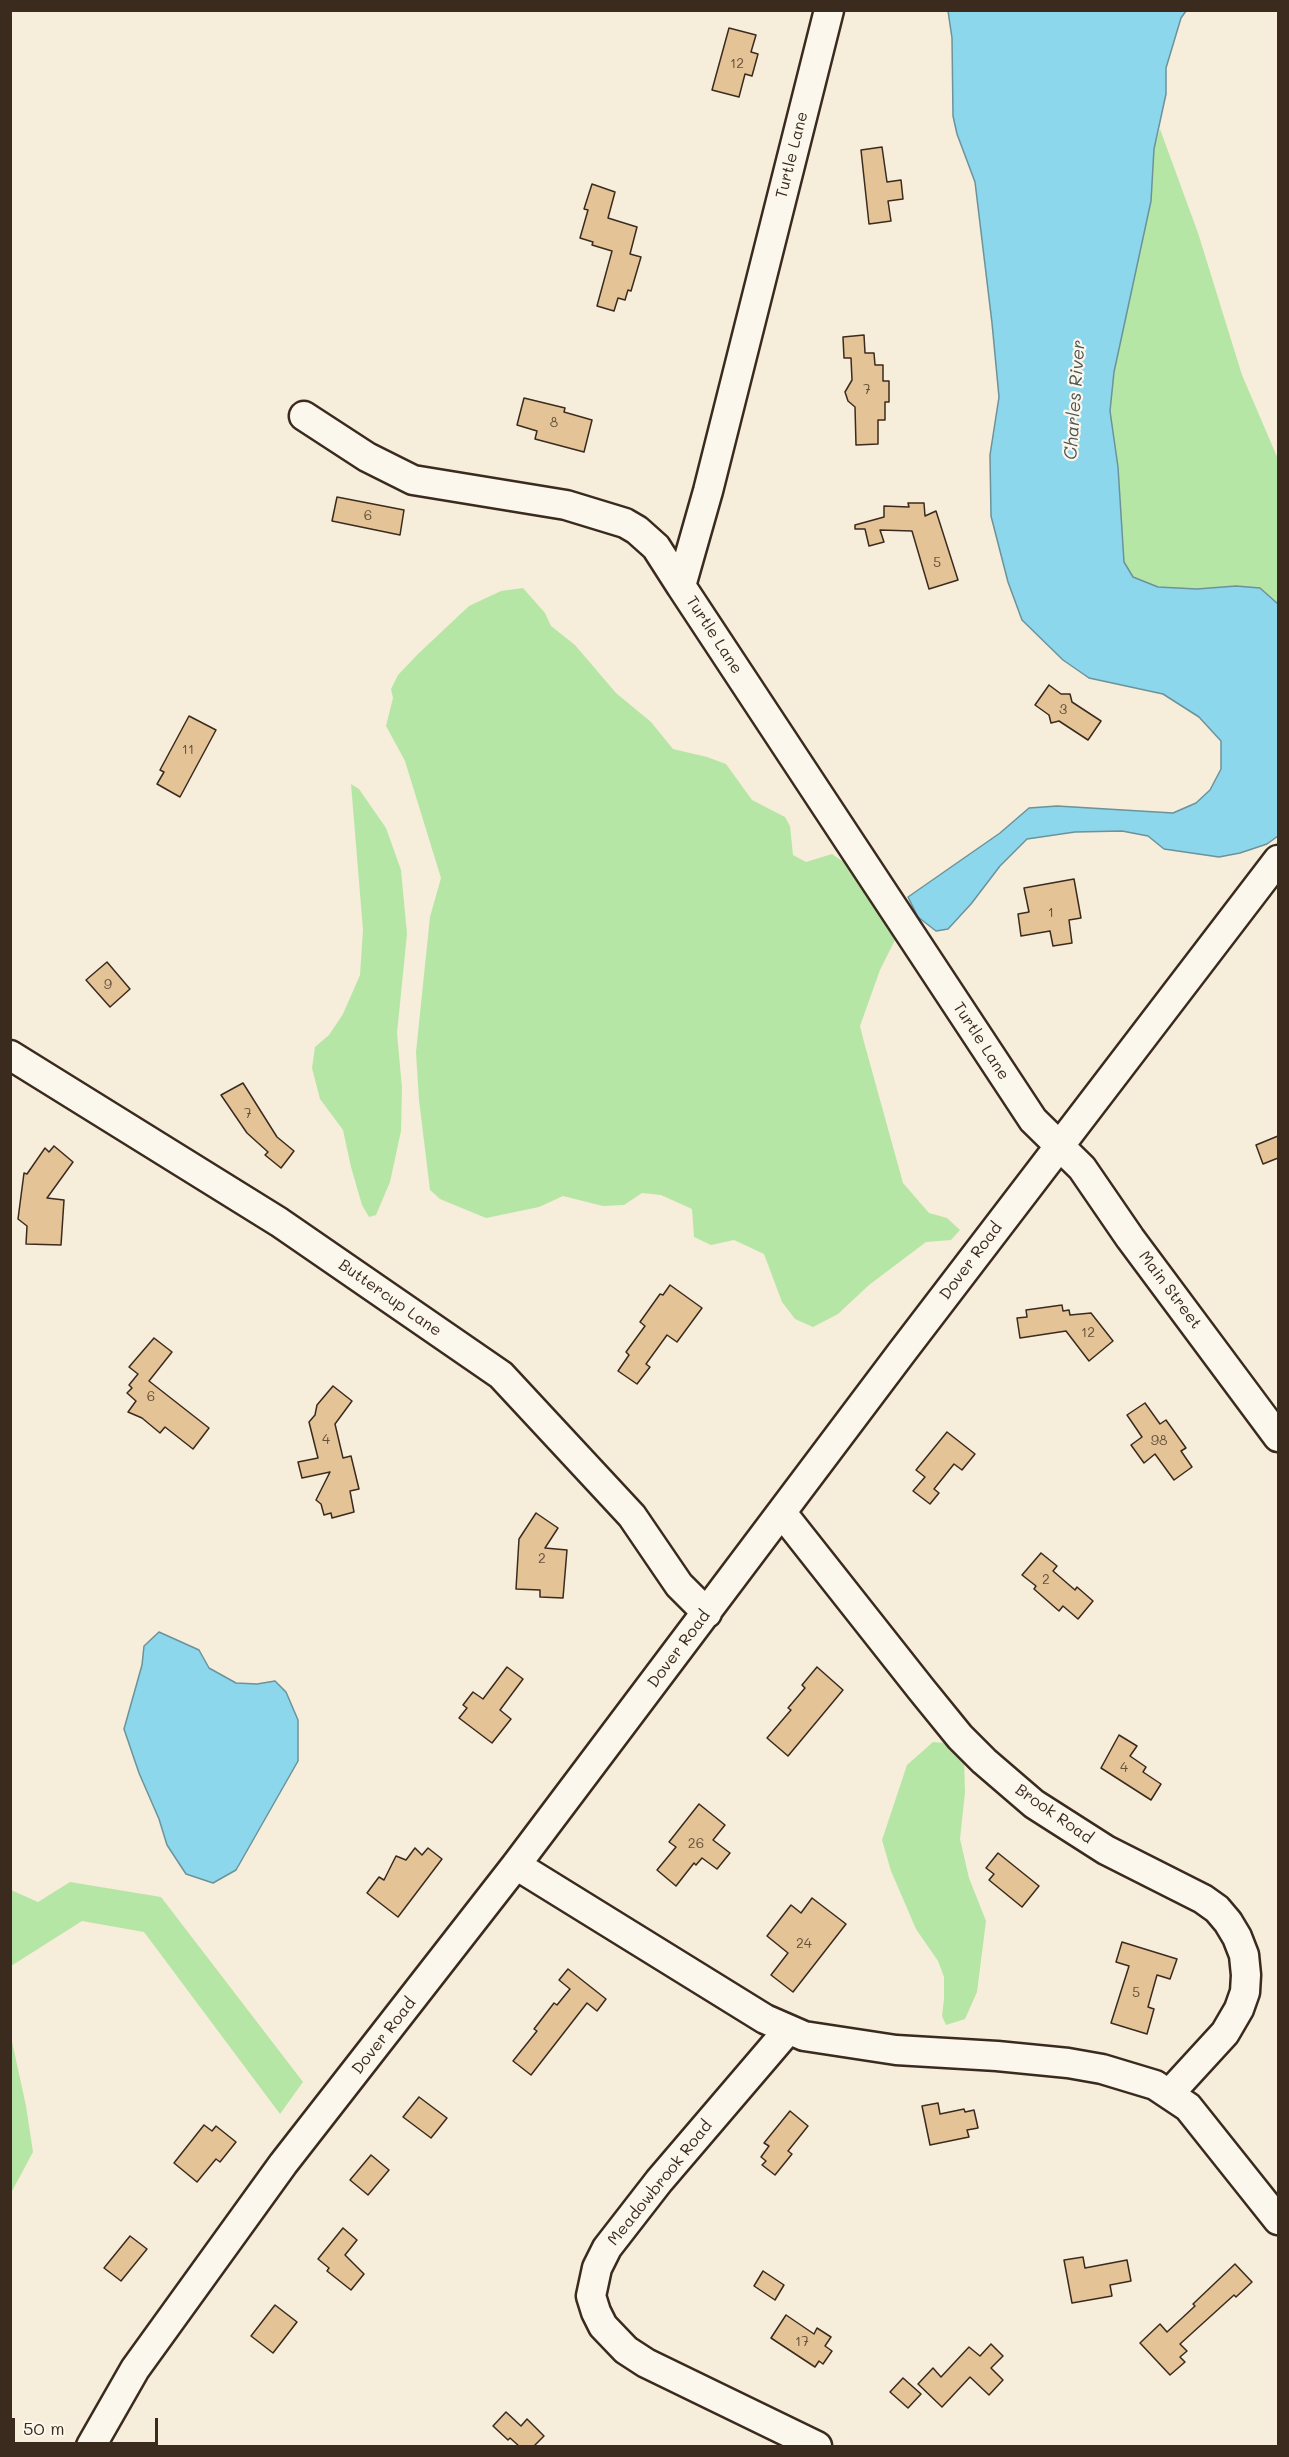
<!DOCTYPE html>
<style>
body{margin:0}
#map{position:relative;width:1289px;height:2457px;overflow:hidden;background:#f6eddb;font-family:Mali,sans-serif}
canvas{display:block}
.frame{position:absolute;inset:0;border:12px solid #3b2a1e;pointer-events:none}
.scale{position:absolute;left:12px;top:2418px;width:146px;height:27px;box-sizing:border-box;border:3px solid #3b2a1e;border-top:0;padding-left:8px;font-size:18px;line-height:21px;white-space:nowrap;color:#3b2a1e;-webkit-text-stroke:4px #fbf7ec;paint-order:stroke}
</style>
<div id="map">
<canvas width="1289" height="2457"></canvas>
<div class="frame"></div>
<div class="scale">50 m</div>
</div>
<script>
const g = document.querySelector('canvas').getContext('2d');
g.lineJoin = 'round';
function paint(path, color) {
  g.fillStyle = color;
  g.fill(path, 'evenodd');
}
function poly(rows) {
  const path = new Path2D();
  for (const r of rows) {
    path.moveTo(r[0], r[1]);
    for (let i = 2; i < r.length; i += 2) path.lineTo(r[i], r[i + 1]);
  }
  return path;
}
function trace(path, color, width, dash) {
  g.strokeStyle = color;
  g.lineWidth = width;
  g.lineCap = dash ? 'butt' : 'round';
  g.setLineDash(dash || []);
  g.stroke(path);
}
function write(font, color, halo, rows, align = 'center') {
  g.font = font + ' Mali,sans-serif';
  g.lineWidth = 4.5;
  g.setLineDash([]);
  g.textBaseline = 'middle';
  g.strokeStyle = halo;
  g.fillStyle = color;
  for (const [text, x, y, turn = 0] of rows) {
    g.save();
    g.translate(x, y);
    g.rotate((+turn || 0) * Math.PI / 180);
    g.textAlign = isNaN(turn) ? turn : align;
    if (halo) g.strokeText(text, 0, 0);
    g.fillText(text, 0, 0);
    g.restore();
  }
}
paint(poly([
 [1160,129,1198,233,1242,375,1278,459,1278,604,1260,588,1236,586,1197,589,1158,587,1133,577,1124,562,1118,467,1110,411,1114,372,1151,201,1154,149],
 [523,588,545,613,551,626,575,645,616,693,651,722,673,749,707,757,726,764,752,800,785,817,790,826,793,855,806,862,832,854,851,867,879,915,896,938,880,970,860,1026,864,1042,903,1183,929,1213,947,1218,960,1230,951,1240,926,1242,869,1285,838,1314,813,1327,795,1319,782,1302,764,1254,734,1240,711,1245,694,1237,692,1209,661,1195,642,1193,624,1205,603,1206,563,1196,539,1207,486,1218,440,1199,430,1190,419,1100,416,1052,430,917,441,878,405,761,386,726,393,698,391,689,398,675,418,654,469,606,501,591],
 [351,784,359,789,386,828,401,870,407,934,397,1033,402,1088,401,1131,390,1182,376,1215,369,1217,362,1205,351,1167,343,1130,320,1099,312,1068,315,1047,329,1035,343,1014,360,975,363,930],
 [933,1742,945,1743,964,1757,965,1792,960,1839,969,1878,986,1921,977,1992,965,2019,946,2025,942,2016,944,1999,944,1977,938,1961,916,1929,891,1871,882,1840,907,1765],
 [70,1882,161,1897,303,2082,280,2114,144,1932,82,1921,11,1966,11,1890,38,1902],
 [11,2037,26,2106,33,2152,11,2193]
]), '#b6e6a5');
const water = poly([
 [948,11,1186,11,1181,18,1166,68,1166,94,1154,149,1151,201,1114,372,1110,411,1118,467,1124,562,1133,577,1158,587,1197,589,1236,586,1260,588,1278,604,1278,836,1267,844,1240,853,1219,857,1164,849,1148,836,1122,831,1075,832,1027,839,1000,866,971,904,948,929,936,931,918,917,908,897,1000,833,1029,808,1057,806,1173,813,1196,803,1210,790,1221,769,1221,741,1199,717,1163,694,1089,678,1063,660,1022,620,1008,582,991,516,990,455,999,397,992,323,975,182,957,134,953,116,952,38,948,11],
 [159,1632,199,1650,209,1668,236,1683,257,1684,275,1681,286,1692,298,1720,298,1761,236,1870,213,1883,186,1874,167,1845,159,1819,139,1773,124,1729,142,1665,144,1646,159,1632]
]);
paint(water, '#8cd7ec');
trace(water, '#6c929a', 1.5);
const building = poly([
 [729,28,756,35,751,52,758,54,752,76,745,74,739,97,712,90,729,28],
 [882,147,887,182,901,180,903,199,888,201,891,221,869,224,861,150,882,147],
 [592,184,615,192,608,218,637,227,630,254,641,257,631,291,628,290,625,300,618,298,614,311,597,306,612,251,592,245,593,242,580,238,588,210,584,209,592,184],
 [864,335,865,353,874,353,875,365,883,365,883,381,889,381,889,402,885,402,885,420,878,420,878,444,856,445,855,407,848,401,845,392,852,380,851,358,844,358,843,337,864,335],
 [524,398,565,408,564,412,592,420,584,452,535,439,537,431,517,425,524,398],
 [337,497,404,510,400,535,332,521,337,497],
 [908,503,924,503,925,516,936,511,958,580,929,589,912,531,880,530,884,542,869,546,865,529,855,529,855,525,884,517,884,506,909,507,908,503],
 [1049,685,1061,694,1070,694,1072,702,1101,721,1088,740,1059,721,1051,723,1049,715,1035,705,1049,685],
 [189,716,216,730,180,797,157,784,164,772,160,770,189,716],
 [1074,879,1081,918,1069,920,1072,943,1053,946,1050,931,1021,936,1018,914,1029,912,1024,888,1074,879],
 [107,962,130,989,110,1007,86,980,107,962],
 [243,1083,277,1137,294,1151,281,1168,265,1155,268,1152,247,1133,221,1095,243,1083],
 [1278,1136,1278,1158,1263,1164,1256,1145,1278,1136],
 [54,1146,73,1162,47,1198,64,1200,61,1245,26,1244,27,1226,18,1219,24,1173,27,1174,45,1148,49,1152,54,1146],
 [670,1285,702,1308,677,1342,667,1335,646,1364,650,1367,637,1384,618,1371,629,1355,626,1352,645,1326,640,1322,660,1294,663,1295,670,1285],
 [1062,1305,1063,1311,1069,1310,1070,1315,1091,1313,1113,1341,1089,1361,1066,1331,1020,1338,1017,1318,1027,1317,1026,1310,1062,1305],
 [154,1338,172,1352,149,1381,209,1428,193,1449,165,1427,160,1433,142,1418,128,1412,136,1401,127,1393,132,1388,129,1385,138,1374,129,1367,154,1338],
 [333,1386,352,1401,335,1424,343,1458,351,1456,359,1489,350,1491,354,1512,332,1518,331,1513,324,1515,321,1504,316,1500,330,1472,302,1478,298,1462,318,1458,309,1422,315,1415,317,1405,333,1386],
 [1145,1403,1160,1424,1166,1420,1186,1448,1181,1451,1192,1467,1174,1480,1155,1454,1144,1463,1131,1445,1142,1437,1127,1415,1145,1403],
 [947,1432,975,1454,962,1470,954,1464,934,1489,939,1493,930,1504,913,1491,925,1477,916,1470,947,1432],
 [536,1513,558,1528,545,1548,567,1550,563,1598,540,1597,540,1590,516,1589,519,1539,536,1513],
 [1041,1553,1057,1566,1053,1571,1075,1590,1077,1587,1093,1601,1078,1619,1063,1606,1059,1611,1034,1589,1036,1586,1022,1575,1041,1553],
 [507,1667,523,1679,500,1710,511,1719,492,1743,459,1718,467,1708,463,1705,473,1692,483,1699,507,1667],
 [817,1667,843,1690,788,1756,767,1738,791,1710,788,1708,805,1688,802,1685,817,1667],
 [1119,1735,1137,1746,1130,1756,1146,1767,1143,1772,1161,1784,1151,1800,1101,1768,1119,1735],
 [699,1804,725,1825,713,1840,730,1853,717,1869,702,1858,696,1865,694,1863,676,1886,657,1870,676,1847,669,1842,699,1804],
 [415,1848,422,1855,428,1848,442,1859,398,1917,367,1893,379,1877,384,1880,396,1856,406,1860,415,1848],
 [998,1853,1039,1886,1022,1907,989,1880,994,1874,986,1868,998,1853],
 [812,1898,846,1924,793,1992,771,1975,788,1953,767,1936,791,1905,801,1913,812,1898],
 [1122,1942,1177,1959,1170,1979,1157,1975,1148,2007,1154,2009,1147,2034,1111,2023,1129,1966,1116,1962,1122,1942],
 [568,1969,606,1999,597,2011,587,2003,531,2075,513,2061,537,2031,534,2029,554,2003,557,2005,570,1989,559,1980,568,1969],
 [419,2097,447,2118,431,2138,403,2117,419,2097],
 [938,2103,940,2114,964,2109,965,2112,974,2110,978,2128,967,2130,969,2137,930,2145,922,2106,938,2103],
 [790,2111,808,2126,788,2151,792,2154,775,2175,762,2165,766,2161,761,2157,769,2146,764,2143,790,2111],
 [204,2125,212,2131,216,2126,236,2142,220,2162,216,2159,197,2182,174,2163,204,2125],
 [371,2155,389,2170,368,2195,350,2180,371,2155],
 [343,2228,357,2240,345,2255,364,2274,351,2290,327,2271,329,2268,318,2259,343,2228],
 [130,2236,147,2249,121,2281,104,2268,130,2236],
 [1083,2257,1085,2268,1127,2260,1131,2281,1110,2285,1112,2296,1072,2303,1064,2260,1083,2257],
 [1235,2264,1252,2282,1236,2297,1234,2295,1180,2344,1187,2351,1180,2357,1185,2362,1170,2375,1140,2343,1160,2324,1167,2332,1195,2306,1193,2304,1235,2264],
 [763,2271,784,2285,775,2300,754,2286,763,2271],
 [275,2305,297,2322,273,2353,251,2336,275,2305],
 [786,2315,814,2334,817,2328,831,2337,825,2346,832,2351,823,2364,819,2361,815,2367,771,2338,786,2315],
 [991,2344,1003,2356,991,2368,1003,2380,989,2395,970,2377,942,2407,918,2384,933,2368,941,2377,969,2347,980,2356,991,2344],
 [903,2378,921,2394,908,2408,890,2392,903,2378],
 [506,2412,521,2426,527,2419,544,2436,534,2446,519,2446,510,2438,508,2440,493,2426,506,2412]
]);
paint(building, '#e4c496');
trace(building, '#3b2a1e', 1.5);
const minor = poly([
 [829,10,708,491,681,586,1033,1120,1082,1168,1130,1238,1278,1437],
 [304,416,367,457,413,480,566,505,625,523,637,530,656,547,681,586],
 [10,1055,279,1222,501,1375,632,1516,679,1585,707,1613],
 [782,1513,921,1689,960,1737,984,1761,1034,1804,1106,1850,1203,1899,1217,1909,1228,1922,1237,1937,1244,1955,1246,1975,1245,1992,1239,2009,1225,2033,1170,2093],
 [516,1865,765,2019,804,2036,896,2050,997,2056,1068,2063,1102,2069,1155,2085,1188,2107,1278,2220],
 [788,2030,659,2181,607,2248,597,2268,591,2296,596,2312,603,2326,626,2350,646,2363,817,2446],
 [91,2446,135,2369,283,2164,516,1865,902,1352,1278,860]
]);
trace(minor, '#3b2a1e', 33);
trace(minor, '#fbf7ec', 28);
write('14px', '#65503c', null, [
 ["12",737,64],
 ["7",867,390],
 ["8",554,423],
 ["6",368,516],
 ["5",937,563],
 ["3",1063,710],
 ["11",188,750],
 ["1",1051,913],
 ["9",108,985],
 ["7",248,1114],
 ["12",1088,1333],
 ["6",151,1397],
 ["4",326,1440],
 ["98",1159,1441],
 ["2",542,1559],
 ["2",1046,1580],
 ["4",1124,1768],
 ["26",696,1844],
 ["24",804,1944],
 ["5",1136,1993],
 ["17",802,2342]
]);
write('16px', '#3b2a1e', '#fbf7ec', [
 ["Turtle Lane",792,155,-76],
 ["Turtle Lane",714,635,57],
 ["Turtle Lane",981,1041,57],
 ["Dover Road",971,1261,-53],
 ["Main Street",1170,1290,53],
 ["Buttercup Lane",390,1298,35],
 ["Dover Road",679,1649,-53],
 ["Brook Road",1054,1814,35],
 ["Dover Road",384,2036,-52],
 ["Meadowbrook Road",660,2183,-51]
]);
write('italic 18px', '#4f5552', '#fbf7ec', [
 ["Charles River",1075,400,-86]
]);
</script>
